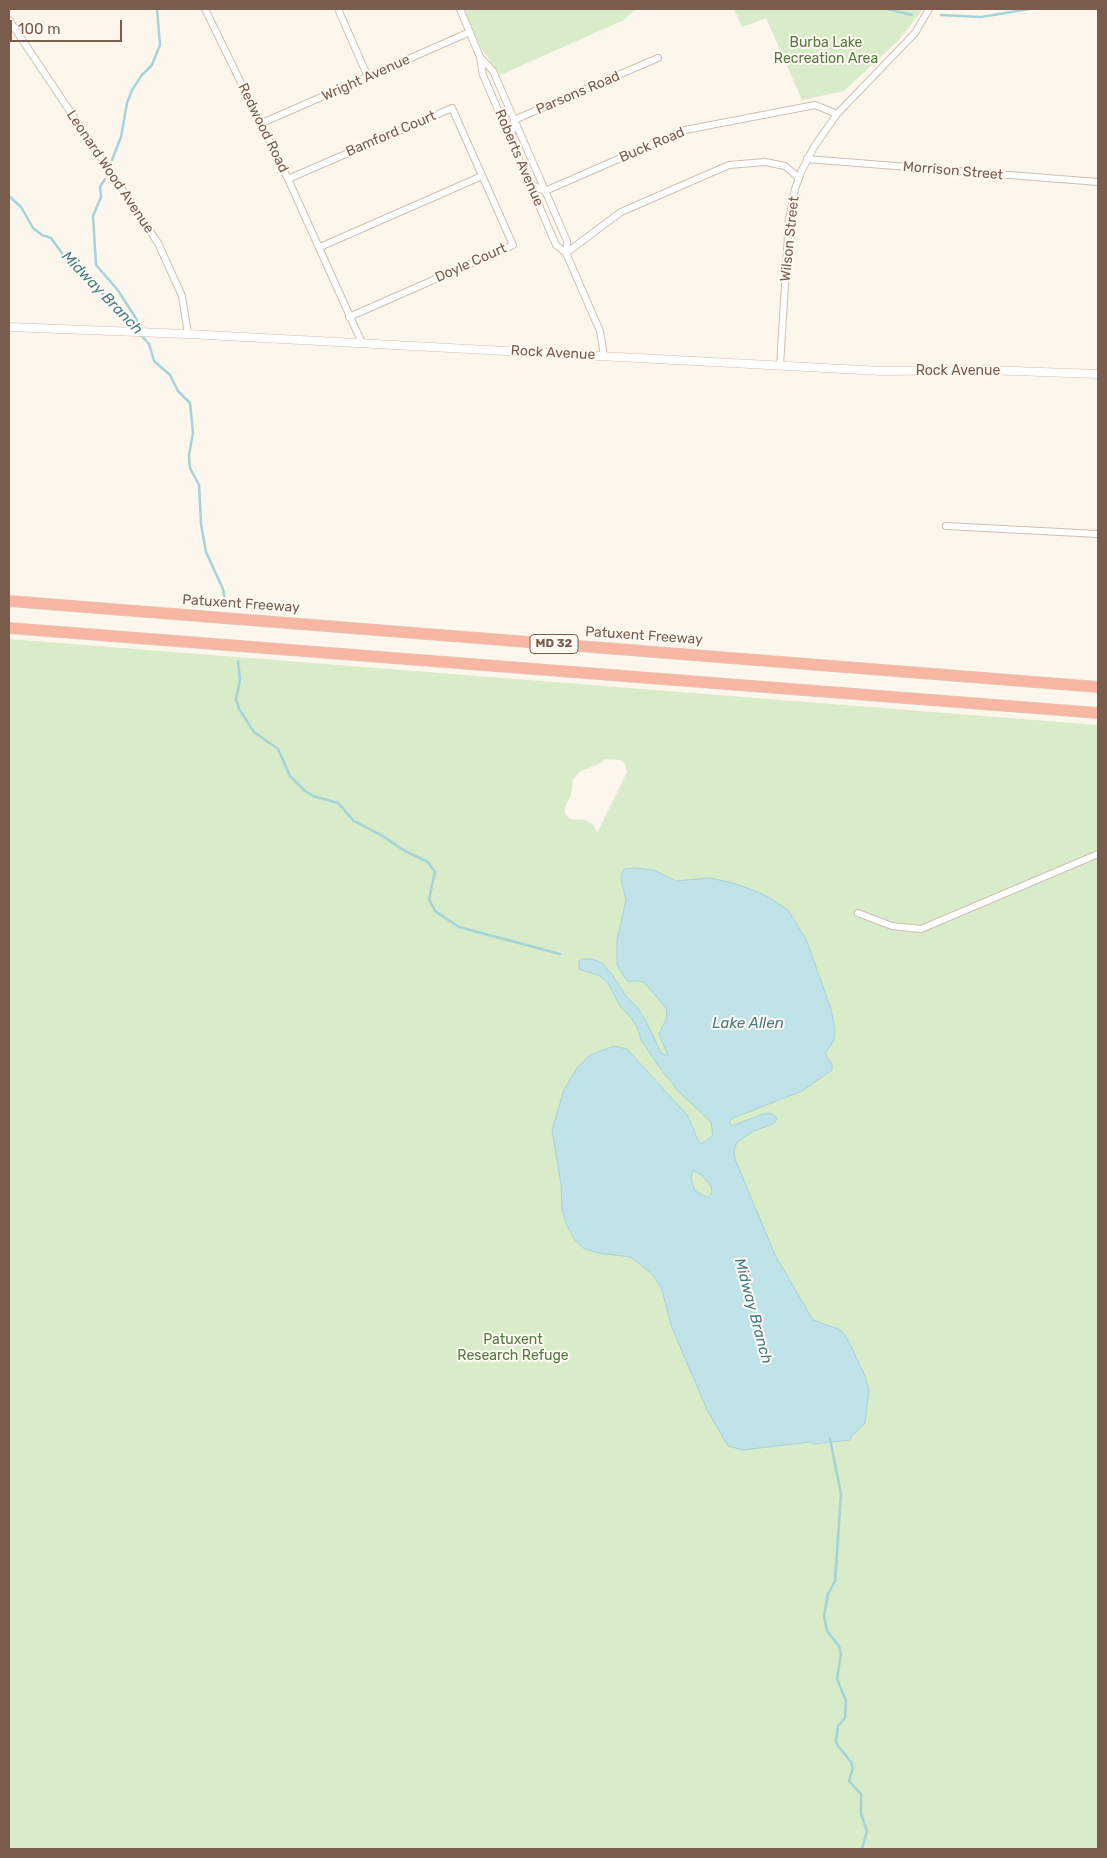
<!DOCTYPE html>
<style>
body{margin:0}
#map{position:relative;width:1107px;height:1858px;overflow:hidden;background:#fdf6ec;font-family:Rubik,sans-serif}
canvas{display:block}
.frame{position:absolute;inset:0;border:10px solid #7a5c4d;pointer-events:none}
.scale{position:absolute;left:10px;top:20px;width:112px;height:22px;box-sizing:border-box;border:2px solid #7a5c4d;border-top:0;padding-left:6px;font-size:15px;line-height:18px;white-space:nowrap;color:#7a5c4d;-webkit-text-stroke:4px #fffaf3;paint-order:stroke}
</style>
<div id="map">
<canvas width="1107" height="1858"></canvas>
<div class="frame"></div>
<div class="scale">100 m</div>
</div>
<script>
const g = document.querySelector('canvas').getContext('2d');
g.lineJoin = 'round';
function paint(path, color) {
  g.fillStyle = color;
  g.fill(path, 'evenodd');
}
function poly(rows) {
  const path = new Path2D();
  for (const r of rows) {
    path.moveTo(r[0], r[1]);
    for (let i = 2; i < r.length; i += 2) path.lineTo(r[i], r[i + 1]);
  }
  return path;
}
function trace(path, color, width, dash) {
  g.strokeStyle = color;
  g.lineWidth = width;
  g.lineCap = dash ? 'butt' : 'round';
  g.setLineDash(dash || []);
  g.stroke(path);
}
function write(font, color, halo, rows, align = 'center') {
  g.font = font + ' Rubik,sans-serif';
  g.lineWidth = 4;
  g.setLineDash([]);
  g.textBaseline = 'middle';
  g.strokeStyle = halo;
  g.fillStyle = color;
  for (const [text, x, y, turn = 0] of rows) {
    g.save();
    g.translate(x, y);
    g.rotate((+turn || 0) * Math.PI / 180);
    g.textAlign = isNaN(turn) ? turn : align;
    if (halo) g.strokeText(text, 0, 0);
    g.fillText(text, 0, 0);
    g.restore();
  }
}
paint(poly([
 [464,9,635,9,624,20,500,75,480,46],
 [734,9,923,9,898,41,844,91,802,100,766,18,742,27],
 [9,639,1098,725,1098,1849,9,1849],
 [604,759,620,760,625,764,627,772,597,833,593,824,585,820,570,819,565,814,565,807,571,795,573,779,581,771,602,763]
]), '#d8ecc9');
const water = poly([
 [634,868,654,870,676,881,710,878,733,883,755,891,770,898,788,910,806,939,831,1009,835,1029,834,1040,825,1054,832,1064,832,1070,802,1091,733,1118,729,1122,732,1126,763,1114,772,1114,777,1118,775,1123,754,1131,737,1142,734,1150,735,1159,775,1255,813,1320,841,1330,848,1340,864,1374,869,1390,865,1423,851,1437,850,1440,815,1444,809,1442,743,1450,728,1446,707,1410,671,1325,662,1290,653,1275,631,1257,598,1253,583,1248,575,1240,567,1226,562,1209,561,1184,552,1130,564,1090,577,1068,590,1055,614,1046,627,1049,688,1116,697,1138,701,1144,713,1136,711,1122,678,1091,660,1068,641,1040,638,1029,631,1018,620,1006,608,983,600,976,579,969,579,961,581,959,592,959,602,963,611,973,626,996,637,1007,646,1021,661,1053,668,1056,659,1034,667,1017,666,1008,645,983,640,981,627,981,617,965,617,940,626,900,621,879,622,873,624,869,634,868],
 [694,1171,702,1175,711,1186,712,1192,709,1198,695,1191,691,1179,692,1173,694,1171]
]);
paint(water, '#bfe3e8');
trace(water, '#a5d3da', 1);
trace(poly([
 [887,9,912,15],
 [941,15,981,17,1029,9],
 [112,160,121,137,127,103,132,90,142,75,152,65,160,45,157,9],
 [105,179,100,187,101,197,93,216,96,265,117,289,137,320,140,330],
 [9,196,21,207,33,228,42,235,51,238,64,256,86,275,93,285,115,304,137,329],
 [140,334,149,344,154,361,170,375,178,391,190,403,193,433,189,455,190,468,199,485,201,524,206,552,223,589,225,600],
 [238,661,240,680,236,699,239,709,254,732,278,749,290,776,305,791,313,796,338,803,354,821,381,835,405,851,428,862,435,872,429,899,435,911,459,927,560,954],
 [830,1439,841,1494,835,1581,828,1594,824,1616,827,1631,839,1646,841,1654,837,1679,846,1701,845,1718,838,1726,836,1741,838,1746,851,1762,853,1768,849,1781,861,1794,861,1814,867,1831,862,1849]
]), '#a5d3da', 2.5);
const minor = poly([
 [205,9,288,179,362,343],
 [338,9,368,77],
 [460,9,480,57,483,75,556,245,566,253],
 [9,20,158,243,182,296,188,334],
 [480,57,493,71,567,241,566,253,600,331,604,356],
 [262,123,470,32],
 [511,137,514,120,658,58],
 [807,159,1098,182],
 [288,179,452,108,513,245,349,317],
 [530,184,545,191,685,130,815,105,837,114],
 [320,247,482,176],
 [566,253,621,212,729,165,765,162,785,166,799,178],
 [780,366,789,219,795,189,801,172,814,147,837,114,915,33,929,9],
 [946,526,1098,534],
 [858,913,892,926,921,929,1098,854]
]);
const tertiary = poly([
 [9,327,188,334,881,371,986,370,1098,374]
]);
const motorway = poly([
 [9,601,1098,687],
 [9,628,1098,713]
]);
trace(minor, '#d1beb0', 8);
trace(tertiary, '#d1beb0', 9);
trace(motorway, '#dad1cd', 12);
trace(minor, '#fff', 6);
trace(tertiary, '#fff', 8);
trace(motorway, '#f7b7a3', 11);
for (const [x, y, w] of [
 [554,644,48]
]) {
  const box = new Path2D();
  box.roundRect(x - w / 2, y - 9.5, w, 19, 4);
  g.fillStyle = '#fffaf3';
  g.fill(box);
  trace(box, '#7a5c4d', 1);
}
write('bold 12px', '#7a5c4d', null, [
 ["MD 32",554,644]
]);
write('14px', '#537a41', '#fffaf3', [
 ["Burba Lake",826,43],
 ["Recreation Area",826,59],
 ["Patuxent",513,1340],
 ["Research Refuge",513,1356]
]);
write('14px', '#7a5c4d', '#fffaf3', [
 ["Wright Avenue",366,78,-24],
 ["Parsons Road",578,93,-23],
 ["Redwood Road",263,128,64],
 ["Bamford Court",391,134,-23],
 ["Buck Road",652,145,-23],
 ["Roberts Avenue",519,158,67],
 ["Morrison Street",953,171,5],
 ["Leonard Wood Avenue",110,172,56],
 ["Wilson Street",790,239,-84],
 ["Doyle Court",471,263,-24],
 ["Rock Avenue",553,353,3],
 ["Rock Avenue",958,371],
 ["Patuxent Freeway",241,604,4],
 ["Patuxent Freeway",644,636,4]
]);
write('italic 15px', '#437c86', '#fffaf3', [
 ["Midway Branch",102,293,46],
 ["Lake Allen",748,1024],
 ["Midway Branch",753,1311,75]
]);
</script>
